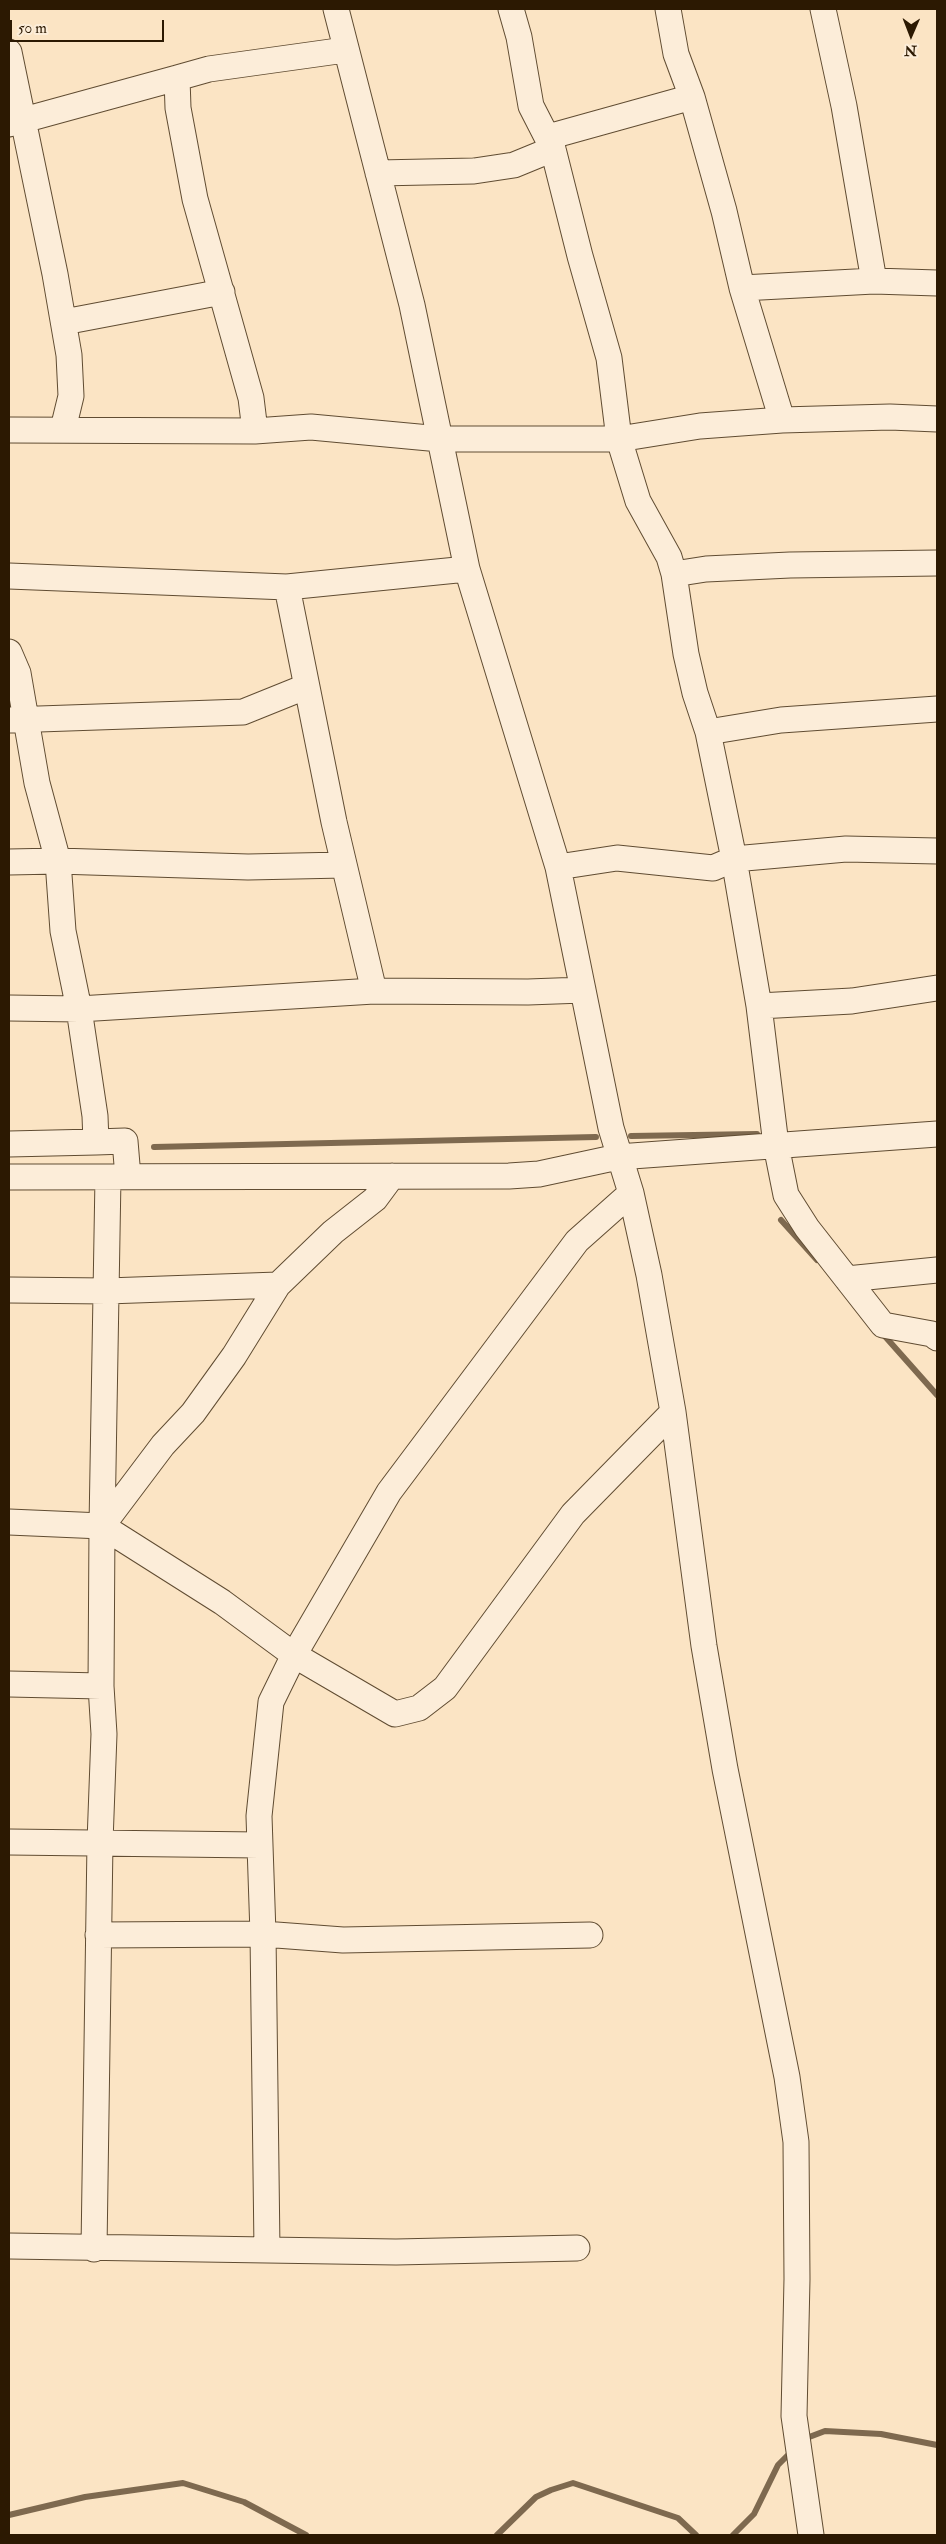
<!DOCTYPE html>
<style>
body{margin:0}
#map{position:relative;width:946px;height:2544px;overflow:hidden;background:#fbe4c4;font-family:"IM FELL Double Pica",serif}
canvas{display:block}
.frame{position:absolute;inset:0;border:10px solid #2c1902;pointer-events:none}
.north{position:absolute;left:886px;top:10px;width:50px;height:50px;-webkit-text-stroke:4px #fcedd9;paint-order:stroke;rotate:181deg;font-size:14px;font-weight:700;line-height:20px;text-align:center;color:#2c1902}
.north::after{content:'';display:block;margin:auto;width:18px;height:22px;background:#2c1902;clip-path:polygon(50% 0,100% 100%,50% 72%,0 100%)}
.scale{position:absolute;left:10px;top:20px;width:154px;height:22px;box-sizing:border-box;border:2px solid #2c1902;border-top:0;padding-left:6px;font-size:15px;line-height:18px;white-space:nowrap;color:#2c1902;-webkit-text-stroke:4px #fcedd9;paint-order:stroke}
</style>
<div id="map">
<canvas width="946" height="2544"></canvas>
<div class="frame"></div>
<div class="north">N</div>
<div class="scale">50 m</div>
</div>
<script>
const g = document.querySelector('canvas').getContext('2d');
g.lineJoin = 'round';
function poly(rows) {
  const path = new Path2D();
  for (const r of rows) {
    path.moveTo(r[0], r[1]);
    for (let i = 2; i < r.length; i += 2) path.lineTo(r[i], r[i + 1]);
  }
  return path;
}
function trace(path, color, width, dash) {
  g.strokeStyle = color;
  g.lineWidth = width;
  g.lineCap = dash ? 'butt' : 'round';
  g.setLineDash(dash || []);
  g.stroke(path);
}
trace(poly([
 [631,1136,757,1134],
 [154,1147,596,1137],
 [781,1220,817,1260],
 [882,1333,937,1395],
 [804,2439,825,2431,881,2434,937,2445],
 [9,2515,85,2497,183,2483,244,2502,306,2535],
 [497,2535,536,2497,551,2490,573,2483,678,2518,696,2535],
 [733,2535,754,2514,778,2465,793,2450]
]), '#7e694f', 6);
const minor = poly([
 [336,9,412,305,467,569,558,867,611,1128,631,1193,649,1275,673,1412,704,1646,725,1769,787,2077,796,2142,797,2279,794,2416,811,2535],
 [511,9,519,37,531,106,553,149,580,256,609,358,619,439,638,501,669,557,674,574,686,654,695,693,708,732,734,859,759,1006,776,1145,786,1195,807,1228,883,1325,932,1334,937,1338],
 [668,9,676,54,692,97,724,211,742,288,782,420],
 [823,9,844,106,874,281,937,283],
 [345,50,209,69,177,78,178,108,195,199,251,398,255,431,311,427,440,439,619,439,700,426,782,420,890,417,937,419],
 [9,52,55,274,69,355,71,396,63,429],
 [9,124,177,78],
 [548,137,692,97],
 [378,173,474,171,514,165,553,149],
 [742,288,874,281],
 [64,322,222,292],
 [9,430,255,431],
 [674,574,706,569,790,565,937,563],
 [9,576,287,587,467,569],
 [287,587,334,822,374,991],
 [9,652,18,673,37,783,58,861,63,931,79,1009,95,1116,96,1142,125,1141,128,1177],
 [10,720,243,712,305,687],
 [708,732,781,720,937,709],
 [9,862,58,861,248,867,344,865],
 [558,867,617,858,713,868,734,859,846,849,937,851],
 [759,1006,852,1001,937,988],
 [9,1008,79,1009,374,991,528,992,583,990],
 [9,1144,96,1142],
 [9,1177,509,1176,539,1174,618,1157,937,1134],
 [847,1279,937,1270],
 [9,1290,107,1291,278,1285],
 [9,1522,102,1526,222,1602,294,1655,395,1714,419,1708,445,1688,573,1514,673,1412],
 [102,1526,108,1177],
 [9,1684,101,1686,102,1526,163,1445,193,1413,234,1356,278,1285,333,1232,375,1199,392,1176],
 [9,1842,259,1845],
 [98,1935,263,1934,267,2250],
 [590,1935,343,1940,263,1934,259,1816,271,1702,294,1655,389,1492,577,1241,631,1193],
 [9,2246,396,2252,577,2248],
 [94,2249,100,1842,104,1734,101,1686]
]);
trace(minor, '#604c32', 27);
trace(minor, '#fcedd9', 25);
</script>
